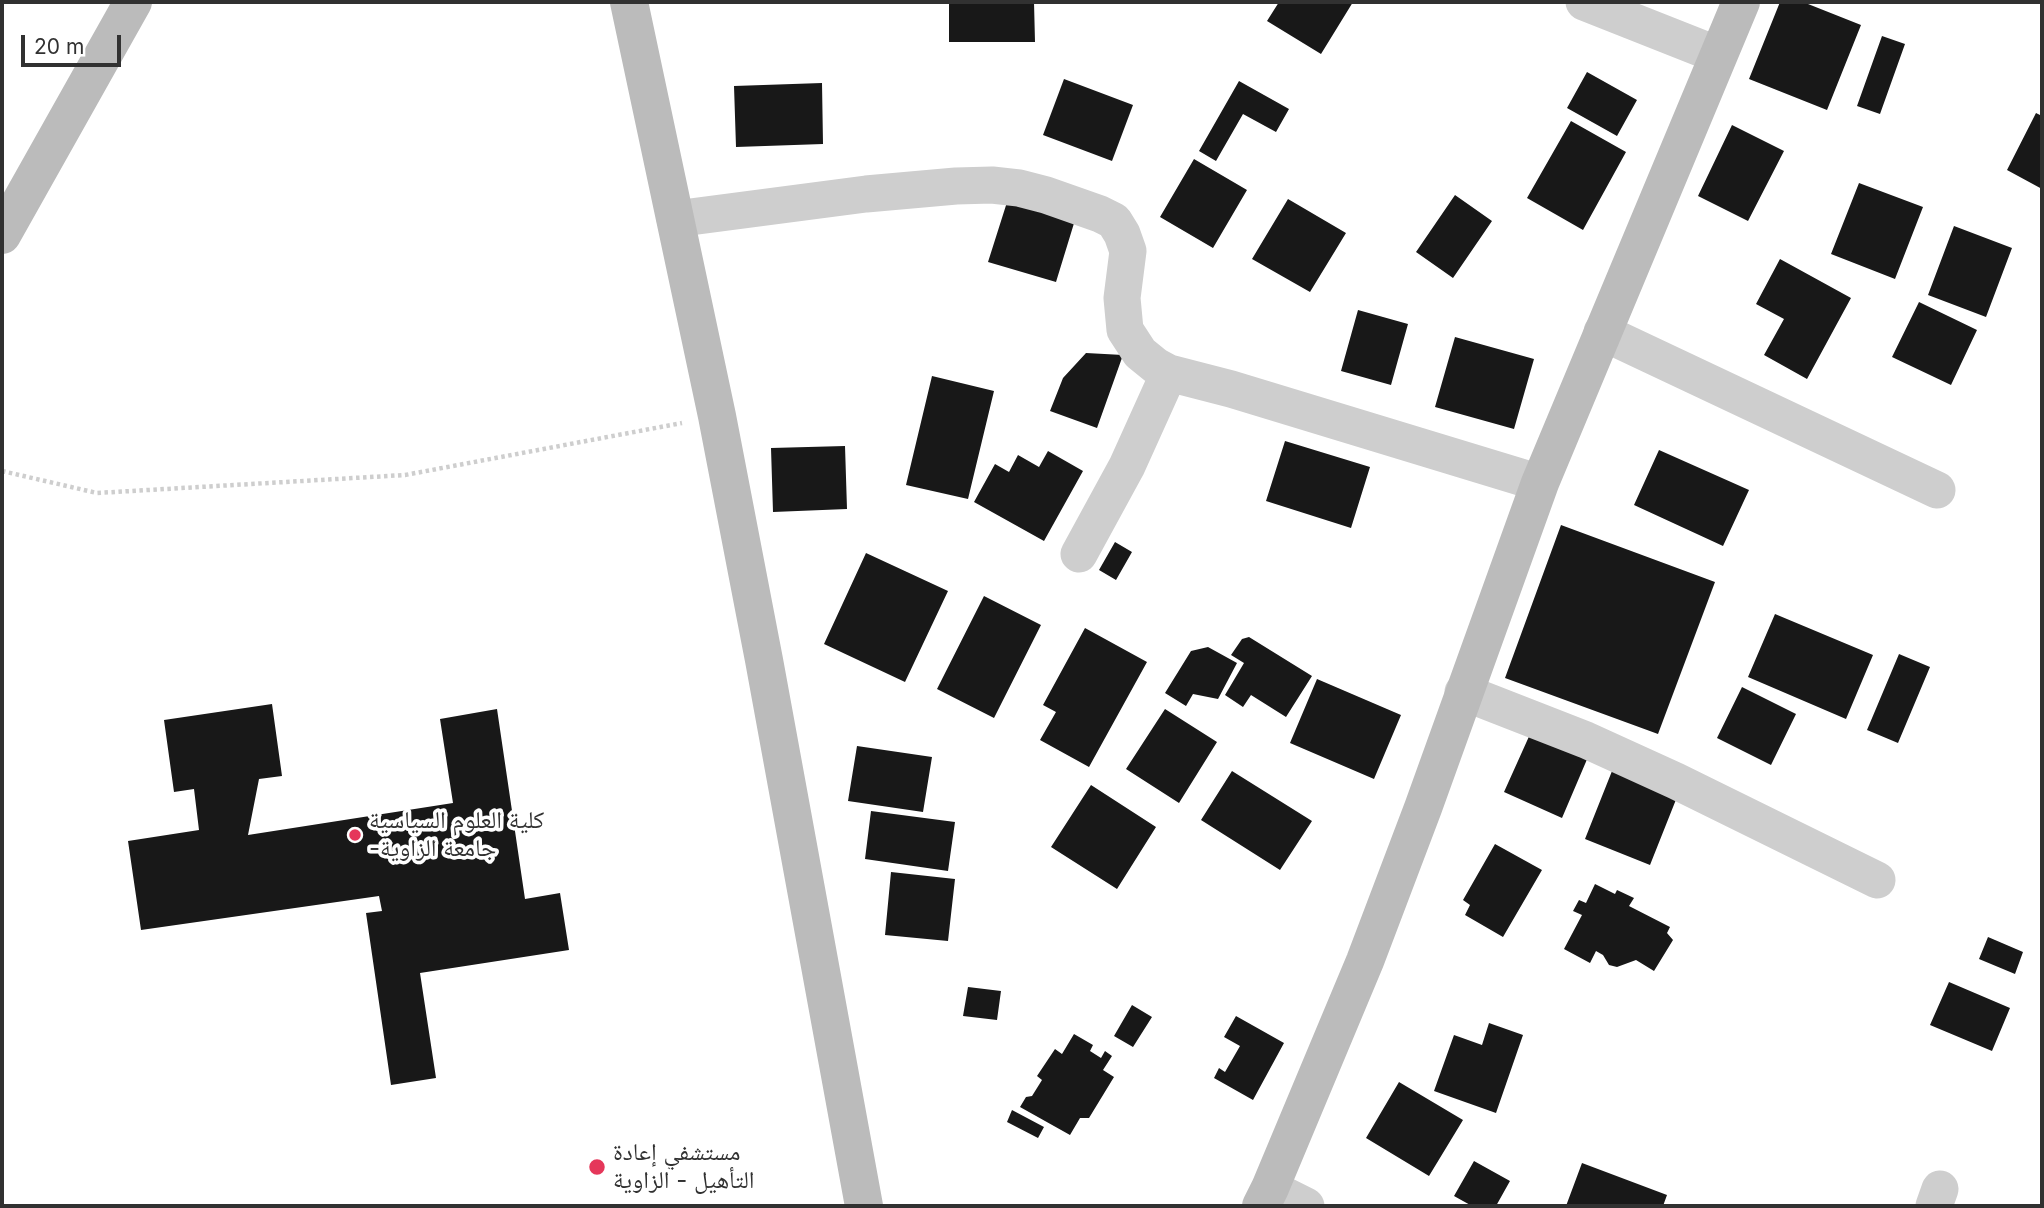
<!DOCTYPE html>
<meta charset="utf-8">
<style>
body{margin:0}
#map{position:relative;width:2044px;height:1208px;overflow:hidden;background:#fff;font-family:Inter,sans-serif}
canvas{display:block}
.frame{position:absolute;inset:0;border:4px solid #313131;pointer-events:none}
.scale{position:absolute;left:21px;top:35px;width:100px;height:32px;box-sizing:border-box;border:4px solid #313131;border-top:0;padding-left:9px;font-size:21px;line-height:24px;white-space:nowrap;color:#313131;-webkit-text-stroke:5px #fff;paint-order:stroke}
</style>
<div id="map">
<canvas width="2044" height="1208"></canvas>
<div class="frame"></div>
<div class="scale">20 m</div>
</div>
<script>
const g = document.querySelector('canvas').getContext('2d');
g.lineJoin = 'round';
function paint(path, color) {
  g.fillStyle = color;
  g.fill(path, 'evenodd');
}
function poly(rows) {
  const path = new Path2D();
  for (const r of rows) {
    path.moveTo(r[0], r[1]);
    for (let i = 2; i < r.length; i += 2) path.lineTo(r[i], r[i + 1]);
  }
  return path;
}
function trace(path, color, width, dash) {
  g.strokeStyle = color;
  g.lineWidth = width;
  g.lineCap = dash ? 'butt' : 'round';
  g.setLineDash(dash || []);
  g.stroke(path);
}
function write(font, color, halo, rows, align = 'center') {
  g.font = font + ' Inter,"Noto Naskh Arabic",sans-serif';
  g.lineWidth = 7;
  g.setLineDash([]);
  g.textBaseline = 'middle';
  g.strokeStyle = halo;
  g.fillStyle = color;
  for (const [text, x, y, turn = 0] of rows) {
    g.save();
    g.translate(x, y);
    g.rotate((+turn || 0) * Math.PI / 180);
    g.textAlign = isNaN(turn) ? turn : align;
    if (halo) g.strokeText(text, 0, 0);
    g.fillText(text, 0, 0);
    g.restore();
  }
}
paint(poly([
 [949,2,1034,2,1035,42,949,42],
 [1279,2,1353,2,1321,54,1267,21],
 [1780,2,1803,2,1861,25,1827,110,1749,79],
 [1882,36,1905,44,1880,114,1857,106],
 [1587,72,1637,100,1617,136,1567,108],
 [1064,79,1133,105,1112,161,1043,135],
 [1239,81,1289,109,1276,132,1243,114,1216,161,1199,151],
 [822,83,823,144,736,147,734,86],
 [2036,113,2042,116,2042,189,2007,170],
 [1571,121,1626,152,1583,230,1527,198],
 [1732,125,1784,151,1748,221,1698,196],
 [1194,159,1247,190,1213,248,1160,217],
 [1859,183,1923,207,1895,279,1831,254],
 [1455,195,1492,221,1453,278,1416,252],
 [1008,199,1075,220,1056,282,988,262],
 [1288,199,1346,233,1310,292,1252,259],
 [1954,226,2012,248,1986,317,1928,295],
 [1780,259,1851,298,1807,379,1764,355,1784,319,1756,304],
 [1919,302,1977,330,1951,385,1892,357],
 [1358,310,1408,324,1391,385,1341,371],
 [1455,337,1534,359,1514,429,1435,407],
 [1086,353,1123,355,1097,428,1050,411,1063,378],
 [932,376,994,391,968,499,906,485],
 [1285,441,1370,467,1351,528,1266,501],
 [845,446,847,509,773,512,771,448],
 [1659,450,1749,490,1723,546,1634,505],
 [1048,451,1083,471,1044,541,974,502,995,464,1009,472,1018,455,1039,467],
 [1561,525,1715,582,1658,734,1505,678],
 [1115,542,1132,552,1116,580,1099,570],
 [866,553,948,591,905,682,824,644],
 [984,596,1041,625,994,718,937,689],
 [1775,614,1873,655,1846,719,1748,677],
 [1085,628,1147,662,1089,767,1040,740,1056,712,1043,705],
 [1249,637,1312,676,1286,717,1251,695,1243,707,1225,695,1244,663,1231,655,1242,639],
 [1208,647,1237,663,1218,699,1193,694,1186,706,1165,693,1191,651],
 [1899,654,1930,667,1898,743,1867,730],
 [1317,679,1401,715,1374,779,1290,743],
 [1742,687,1796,714,1771,765,1717,738],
 [272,704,282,776,259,779,248,835,453,803,440,719,497,709,525,899,560,893,569,950,420,973,436,1078,391,1085,366,913,382,911,379,896,141,930,128,841,199,830,194,789,174,792,164,720],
 [1165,709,1217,742,1179,803,1126,769],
 [1531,732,1588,757,1562,818,1504,792],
 [857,746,932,757,923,812,848,801],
 [1614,766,1679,792,1650,865,1585,839],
 [1232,771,1312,821,1280,870,1201,820],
 [1091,785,1156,827,1117,889,1051,847],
 [871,811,955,822,948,871,865,859],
 [1495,844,1542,870,1503,937,1465,915,1470,905,1463,900],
 [891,872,955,879,948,941,885,935],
 [1595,884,1615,894,1617,890,1634,898,1629,906,1670,927,1667,933,1673,940,1654,971,1636,960,1617,967,1609,965,1603,955,1596,951,1590,963,1564,949,1582,915,1573,911,1579,900,1586,903],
 [1988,937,2023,952,2015,974,1979,959],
 [1949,982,2010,1008,1992,1051,1930,1025],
 [968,987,1001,991,997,1020,963,1016],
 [1132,1005,1152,1017,1133,1047,1114,1036],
 [1236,1016,1284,1043,1253,1100,1214,1078,1219,1068,1225,1072,1240,1046,1224,1037],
 [1489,1023,1523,1035,1496,1113,1434,1091,1454,1035,1482,1045],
 [1074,1034,1093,1045,1090,1051,1101,1058,1105,1051,1112,1056,1103,1070,1114,1077,1089,1118,1080,1118,1070,1135,1020,1107,1026,1097,1032,1096,1042,1080,1037,1076,1055,1049,1062,1054],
 [1399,1082,1463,1120,1429,1176,1366,1138],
 [1012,1110,1044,1127,1038,1138,1007,1122],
 [1474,1161,1510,1181,1496,1206,1472,1206,1454,1196],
 [1582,1163,1667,1195,1663,1206,1566,1206]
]), '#181818');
trace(poly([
 [2,471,97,493,405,475,682,423]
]), '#cecece', 4.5, [3.5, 3.5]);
trace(poly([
 [1584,2,1718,55],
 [675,219,866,194,956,186,992,185,1019,188,1046,195,1100,214,1114,221,1122,234,1128,251,1122,298,1125,330,1140,353,1156,366,1169,373],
 [1602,332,1937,490],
 [1079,554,1127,466,1169,373,1231,389,1540,483],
 [1463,692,1586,740,1676,781,1877,880],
 [1270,1188,1306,1206],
 [1934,1206,1940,1189]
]), '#cecece', 37);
trace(poly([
 [629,2,717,416,764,660,864,1206],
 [2,235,133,2],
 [1261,1206,1270,1188,1365,961,1423,808,1540,483,1741,2]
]), '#bbb', 38);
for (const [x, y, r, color] of [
 [355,835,7,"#e5375a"],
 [597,1167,9,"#e5375a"]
]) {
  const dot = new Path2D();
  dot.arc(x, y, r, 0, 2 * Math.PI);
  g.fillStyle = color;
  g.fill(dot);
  trace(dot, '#fff', 2.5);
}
write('24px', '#313131', '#fff', [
 ["كلية العلوم السياسية",369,821],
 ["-جامعة الزاوية",369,849],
 ["مستشفي إعادة",613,1153],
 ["التأهيل - الزاوية",613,1181]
], 'left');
</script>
